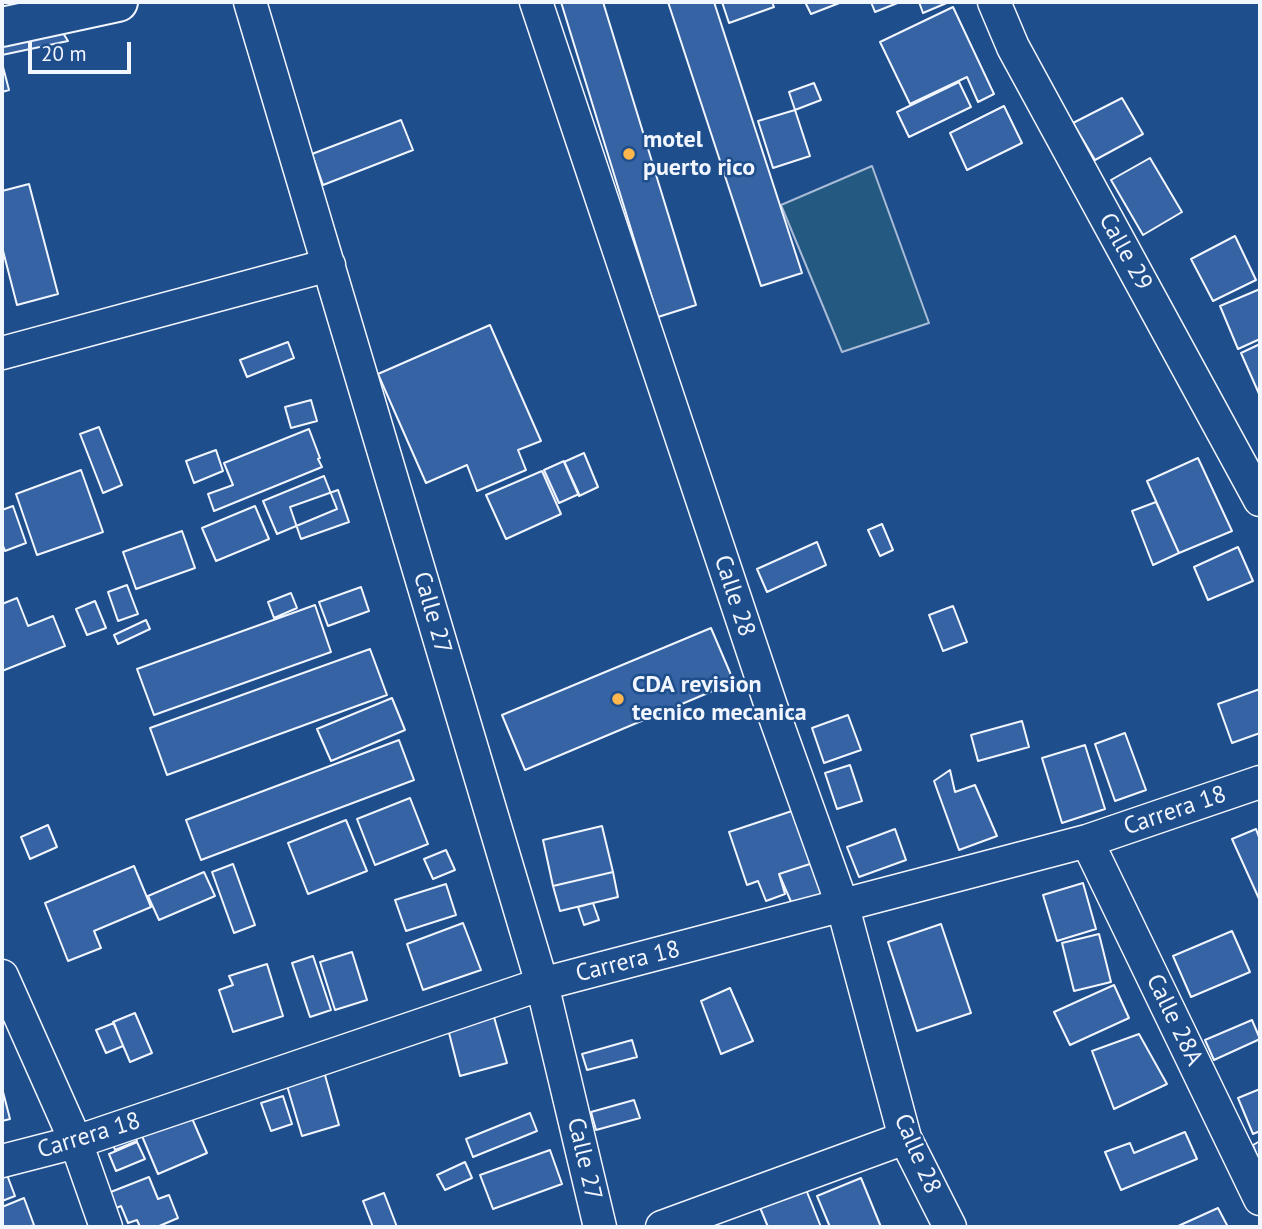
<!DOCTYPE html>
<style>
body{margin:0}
#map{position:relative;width:1262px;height:1229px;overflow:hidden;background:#1f4e8c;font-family:"PT Sans",sans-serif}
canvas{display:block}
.frame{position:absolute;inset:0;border:4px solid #f2f6ff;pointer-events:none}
.scale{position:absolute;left:28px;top:42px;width:103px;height:32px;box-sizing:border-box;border:4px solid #f2f6ff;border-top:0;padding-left:9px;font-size:21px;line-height:24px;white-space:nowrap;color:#f2f6ff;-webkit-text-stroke:5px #1f4e8c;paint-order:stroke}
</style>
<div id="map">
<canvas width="1262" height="1229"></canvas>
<div class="frame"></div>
<div class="scale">20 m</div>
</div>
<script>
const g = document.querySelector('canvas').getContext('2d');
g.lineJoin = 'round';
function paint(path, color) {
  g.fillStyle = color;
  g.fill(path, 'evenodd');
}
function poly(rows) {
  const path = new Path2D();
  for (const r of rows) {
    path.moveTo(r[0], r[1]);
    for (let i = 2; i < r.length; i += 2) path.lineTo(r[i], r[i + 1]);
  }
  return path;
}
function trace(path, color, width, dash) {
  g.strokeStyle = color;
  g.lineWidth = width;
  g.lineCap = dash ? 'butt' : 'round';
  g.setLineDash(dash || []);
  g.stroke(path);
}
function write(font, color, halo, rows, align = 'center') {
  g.font = font + ' "PT Sans",sans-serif';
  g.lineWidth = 5;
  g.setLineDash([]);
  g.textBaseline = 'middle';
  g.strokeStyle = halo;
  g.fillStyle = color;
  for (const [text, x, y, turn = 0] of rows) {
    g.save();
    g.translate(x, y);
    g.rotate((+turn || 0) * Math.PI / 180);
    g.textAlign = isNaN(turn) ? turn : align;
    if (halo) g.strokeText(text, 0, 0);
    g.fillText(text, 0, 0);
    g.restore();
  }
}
const green = poly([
 [872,166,929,323,842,352,781,205,872,166]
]);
paint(green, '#245a82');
trace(green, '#a8bbd7', 2);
const building = poly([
 [561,2,603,2,696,305,658,317,561,2],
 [668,2,714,2,802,273,761,286,668,2],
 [722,2,772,2,774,7,729,23,722,2],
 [805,2,842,2,811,14,805,2],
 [871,2,900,2,875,12,871,2],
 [919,2,949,2,923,13,919,2],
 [953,7,994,94,978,102,967,77,910,104,880,42,953,7],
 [60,28,68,41,2,55,2,42,60,28],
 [2,63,9,90,2,92,2,63],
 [959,82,971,107,909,137,897,112,959,82],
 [814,83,821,100,795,110,789,92,814,83],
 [1122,98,1143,134,1095,160,1073,123,1122,98],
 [1004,106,1022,143,967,170,950,133,1004,106],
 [795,110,810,156,773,168,758,121,795,110],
 [401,120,413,150,323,185,312,154,401,120],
 [1150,158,1182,212,1143,235,1111,180,1150,158],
 [29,184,58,294,17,305,2,247,2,191,29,184],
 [1235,236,1256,280,1213,301,1191,259,1235,236],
 [1260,289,1260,339,1238,349,1220,306,1260,289],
 [490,325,541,441,518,450,526,470,477,491,467,465,426,483,378,374,490,325],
 [288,342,294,358,247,377,240,360,288,342],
 [1260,344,1260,396,1241,353,1260,344],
 [311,400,317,421,291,428,285,407,311,400],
 [99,427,122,485,103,493,80,434,99,427],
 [309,429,320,458,318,459,322,467,214,511,208,494,233,485,224,463,309,429],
 [216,450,223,471,194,483,186,461,216,450],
 [584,453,598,487,579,496,564,462,584,453],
 [1198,458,1232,531,1179,553,1147,481,1198,458],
 [564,461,579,494,559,503,544,470,564,461],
 [81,470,103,532,37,555,16,494,81,470],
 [542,471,561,514,506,539,486,495,542,471],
 [324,476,337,509,277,534,263,501,324,476],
 [338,490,349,522,301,539,290,507,338,490],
 [1156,502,1179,553,1153,565,1132,511,1156,502],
 [13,506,26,543,5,551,2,543,2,510,13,506],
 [255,506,269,539,216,561,202,528,255,506],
 [882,524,893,550,880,556,868,530,882,524],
 [182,531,195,568,136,589,123,552,182,531],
 [817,542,826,565,767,592,757,569,817,542],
 [1238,547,1253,581,1208,600,1194,567,1238,547],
 [127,585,138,614,118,621,108,592,127,585],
 [361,587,369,611,328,626,319,602,361,587],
 [291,593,297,608,274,618,268,602,291,593],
 [17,598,28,626,53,616,65,646,2,671,2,604,17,598],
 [95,601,106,628,87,635,76,609,95,601],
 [315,605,331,652,154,715,137,669,315,605],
 [953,606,967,642,943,651,929,615,953,606],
 [146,620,150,629,118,644,114,635,146,620],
 [711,628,734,682,525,770,502,715,711,628],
 [370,649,387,695,167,775,150,728,370,649],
 [1260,689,1260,733,1232,743,1218,704,1260,689],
 [392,698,405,730,331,761,317,729,392,698],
 [848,715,861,750,824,763,812,728,848,715],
 [1022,721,1029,747,978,761,971,735,1022,721],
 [1125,733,1146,790,1115,801,1095,744,1125,733],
 [399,740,414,780,201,860,186,820,399,740],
 [1085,745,1105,809,1062,823,1042,758,1085,745],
 [850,765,862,801,837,809,825,773,850,765],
 [950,770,955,792,975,785,997,836,959,850,934,781,950,770],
 [410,798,428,844,375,865,357,819,410,798],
 [795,810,813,863,779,874,785,894,766,901,758,881,747,885,729,832,795,810],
 [346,820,367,871,308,894,288,843,346,820],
 [48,825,57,847,30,859,21,837,48,825],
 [602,826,613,872,553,886,543,840,602,826],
 [895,829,906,860,859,877,847,847,895,829],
 [1256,829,1260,840,1260,901,1232,839,1256,829],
 [446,850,455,870,433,879,424,859,446,850],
 [813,863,827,897,795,911,779,874,813,863],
 [233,864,255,925,234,933,212,872,233,864],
 [134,866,151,907,94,931,101,948,68,961,45,903,134,866],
 [204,872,215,896,159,920,148,896,204,872],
 [613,872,618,897,560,911,553,886,613,872],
 [1083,883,1096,929,1057,941,1043,895,1083,883],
 [446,884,456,915,406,931,395,900,446,884],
 [593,903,599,920,584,925,578,907,593,903],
 [463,923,481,970,423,990,407,944,463,923],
 [941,924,971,1013,917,1031,888,942,941,924],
 [1232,931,1250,972,1191,997,1173,956,1232,931],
 [1099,934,1111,982,1074,991,1062,943,1099,934],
 [352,952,367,1000,335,1010,320,962,352,952],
 [313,956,331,1010,310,1017,292,963,313,956],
 [267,964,283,1016,233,1032,219,990,233,985,229,976,267,964],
 [1114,985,1129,1018,1070,1045,1054,1012,1114,985],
 [730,988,753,1041,721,1054,701,1001,730,988],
 [135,1013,152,1053,130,1062,113,1022,135,1013],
 [494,1017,507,1063,460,1076,448,1029,494,1017],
 [1252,1020,1260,1039,1214,1060,1205,1040,1252,1020],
 [114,1023,123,1046,106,1053,96,1030,114,1023],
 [1139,1034,1167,1084,1114,1109,1092,1051,1139,1034],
 [632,1040,637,1057,587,1070,582,1054,632,1040],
 [323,1068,339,1125,302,1136,285,1079,323,1068],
 [2,1088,10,1119,2,1121,2,1088],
 [1260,1089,1260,1131,1253,1134,1238,1098,1260,1089],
 [283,1096,292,1124,271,1131,261,1103,283,1096],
 [634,1100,640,1118,596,1130,591,1112,634,1100],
 [530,1113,537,1131,473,1157,466,1139,530,1113],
 [191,1116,207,1153,158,1174,142,1136,191,1116],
 [131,1125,137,1141,115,1150,109,1134,131,1125],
 [1185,1132,1197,1159,1121,1190,1105,1152,1130,1143,1134,1153,1185,1132],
 [1260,1141,1260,1164,1253,1145,1260,1141],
 [137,1142,145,1159,116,1171,109,1154,137,1142],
 [550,1150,562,1184,493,1209,480,1175,550,1150],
 [465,1162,472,1178,445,1190,437,1175,465,1162],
 [4,1167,15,1196,2,1201,2,1168,4,1167],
 [149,1177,158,1199,169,1195,178,1218,157,1227,140,1227,137,1220,128,1223,121,1206,109,1211,103,1195,149,1177],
 [861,1178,881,1227,830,1227,817,1196,861,1178],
 [805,1187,821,1227,768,1227,759,1205,805,1187],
 [384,1193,397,1227,373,1227,363,1201,384,1193],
 [24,1198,34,1225,28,1227,2,1227,2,1207,24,1198],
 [1218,1208,1228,1227,1176,1227,1218,1208]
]);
paint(building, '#3563a3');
trace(building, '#f2f6ff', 2);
const street = poly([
 [250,2,542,984,600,1227],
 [536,2,771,706,843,907,905,1138,950,1227],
 [994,2,1013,47,1260,500],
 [2,353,329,265],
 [1087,841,1260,1199],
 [2,976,76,1142,106,1227],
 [2,1161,76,1142,542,984,1087,841,1260,782],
 [662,1227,905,1138]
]);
const secondary = poly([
 [2,27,118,2]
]);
trace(street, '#f2f6ff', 35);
trace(secondary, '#f2f6ff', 42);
trace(street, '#1f4e8c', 32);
trace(secondary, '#1f4e8c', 38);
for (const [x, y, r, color] of [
 [629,154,7,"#ffb74d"],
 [618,699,7,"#ffb74d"]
]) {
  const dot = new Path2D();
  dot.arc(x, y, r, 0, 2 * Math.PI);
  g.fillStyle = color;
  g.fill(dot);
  trace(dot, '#1f4e8c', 2.5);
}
write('bold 24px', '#f2f6ff', '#1f4e8c', [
 ["motel",643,140],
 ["puerto rico",643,168],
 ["CDA revision",632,685],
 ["tecnico mecanica",632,713]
], 'left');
write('24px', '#f2f6ff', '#1f4e8c', [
 ["Calle 29",1125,252,61],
 ["Calle 28",734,596,72],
 ["Calle 27",432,613,74],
 ["Carrera 18",1175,811,-19],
 ["Carrera 18",628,962,-14],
 ["Calle 28A",1174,1020,64],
 ["Carrera 18",89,1136,-17],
 ["Calle 28",917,1154,67],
 ["Calle 27",584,1159,77]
]);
</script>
